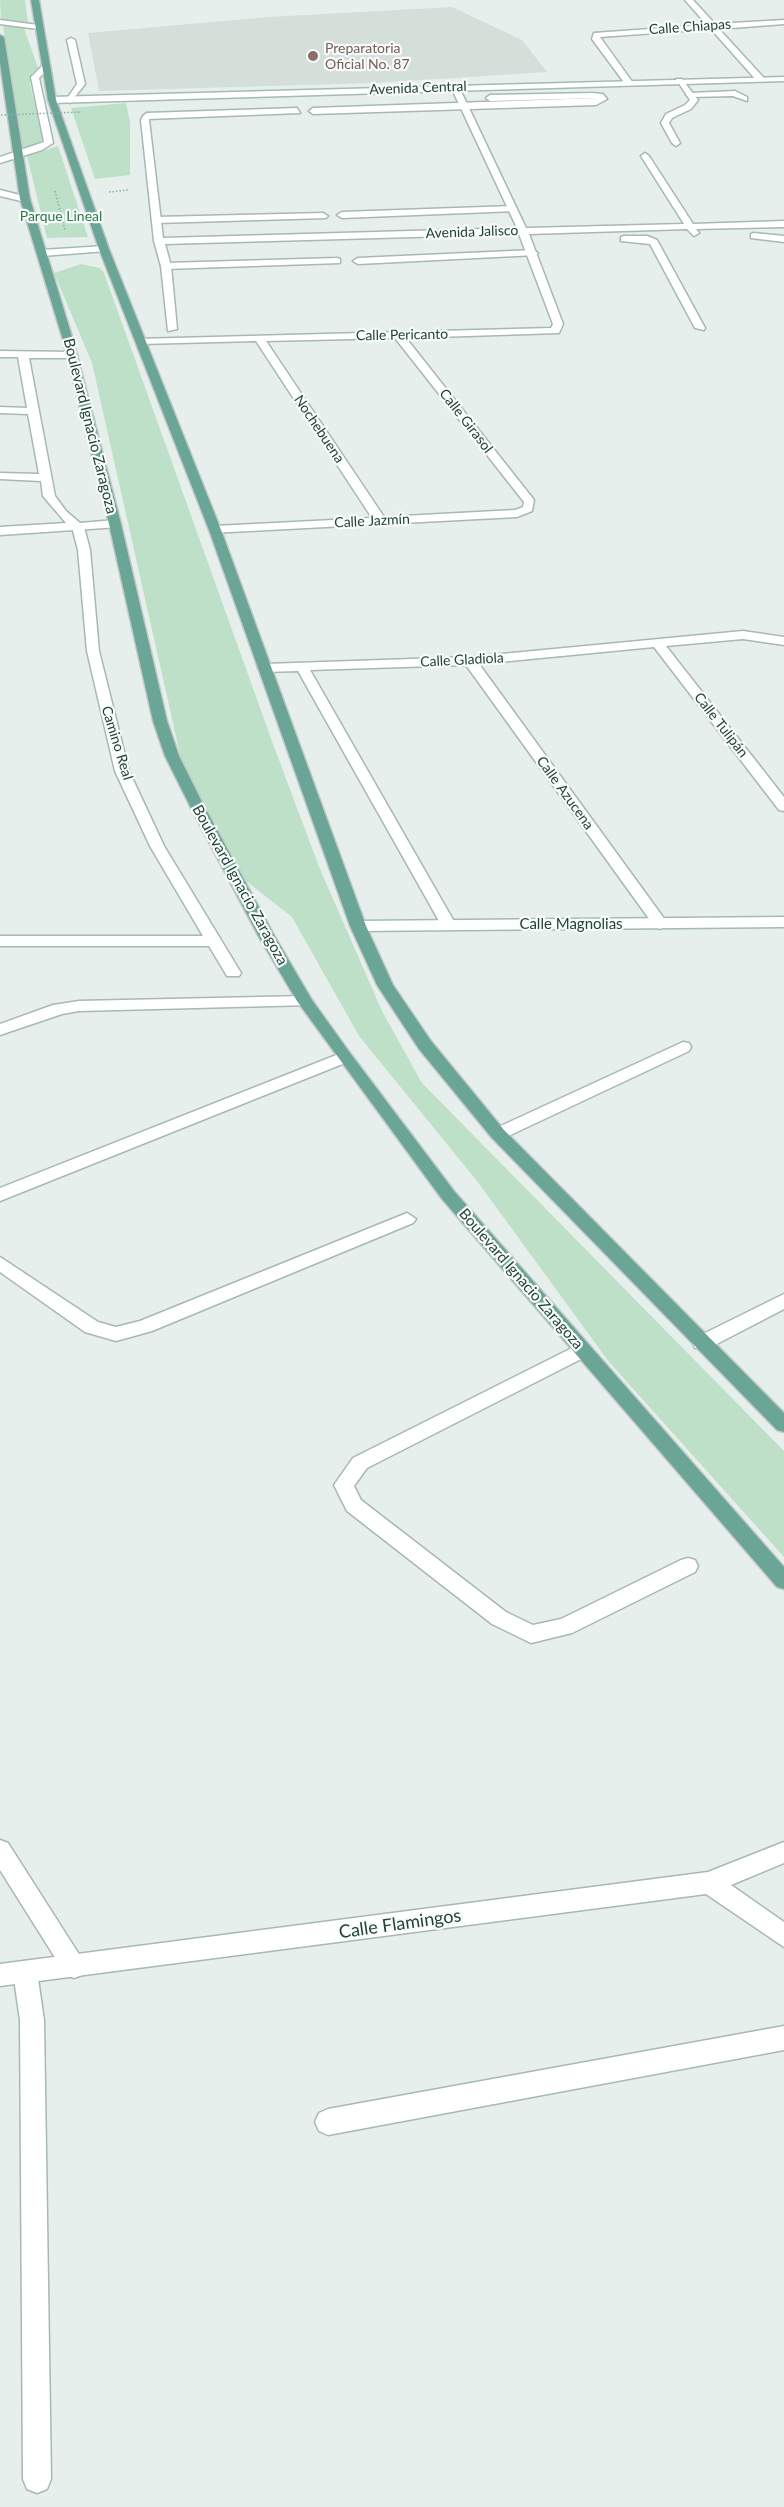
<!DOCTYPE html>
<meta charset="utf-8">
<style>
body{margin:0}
canvas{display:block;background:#e6efeb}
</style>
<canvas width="784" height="2507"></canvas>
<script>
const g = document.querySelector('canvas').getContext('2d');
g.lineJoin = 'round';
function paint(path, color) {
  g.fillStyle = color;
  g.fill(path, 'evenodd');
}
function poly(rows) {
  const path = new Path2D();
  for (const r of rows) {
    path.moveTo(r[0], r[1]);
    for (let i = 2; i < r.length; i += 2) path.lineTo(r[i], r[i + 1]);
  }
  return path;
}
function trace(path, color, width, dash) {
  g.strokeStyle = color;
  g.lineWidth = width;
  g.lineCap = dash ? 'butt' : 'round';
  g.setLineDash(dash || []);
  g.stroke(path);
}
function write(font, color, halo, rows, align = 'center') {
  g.font = font + ' Lato,sans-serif';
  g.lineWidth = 4.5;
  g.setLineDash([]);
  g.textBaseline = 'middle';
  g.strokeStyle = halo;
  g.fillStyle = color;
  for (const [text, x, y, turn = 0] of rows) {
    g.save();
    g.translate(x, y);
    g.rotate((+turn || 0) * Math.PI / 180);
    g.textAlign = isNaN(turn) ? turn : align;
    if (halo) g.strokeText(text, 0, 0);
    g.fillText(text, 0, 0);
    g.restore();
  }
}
paint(poly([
 [452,7,522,40,547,72,374,83,99,91,88,33,269,17]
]), '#d4dfda');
paint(poly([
 [0,0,25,0,28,22,1,20],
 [3,25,24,28,38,68,32,73,30,84,43,138,37,146,21,149],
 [126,103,130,122,130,175,95,179,71,108],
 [58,146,88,237,47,238,27,156],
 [81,264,100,268,104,273,273,744,320,869,382,1011,422,1083,784,1451,784,1557,609,1362,477,1181,359,1036,292,917,241,877,184,772,92,363,54,273]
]), '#bfe0c8');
const lane = poly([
 [71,38,75,40,85,84,70,103,66,100,77,84,67,40,71,38],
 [735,91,747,97,747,101,733,96,690,97,686,95,690,93,735,91],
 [592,93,603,94,607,99,596,105,313,114,309,111,313,108,598,98,490,101,486,98,490,95,592,93],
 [297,108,300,113,147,119,143,116,147,113,297,108],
 [513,206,516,207,516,211,342,218,337,215,342,212,513,206],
 [323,213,328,216,326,218,157,223,152,220,157,217,323,213],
 [533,250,538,253,536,255,358,264,353,261,358,258,533,250],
 [337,258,340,259,340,263,166,269,161,266,166,263,337,258],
 [78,523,84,527,90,550,99,651,129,771,164,846,241,973,239,976,227,976,209,946,0,946,0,936,203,936,150,846,115,771,87,651,78,550,72,527,78,523],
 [683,1042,689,1043,691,1047,689,1051,504,1138,492,1138,489,1134,492,1130,683,1042],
 [784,1294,784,1309,709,1348,695,1348,693,1343,695,1338,784,1294],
 [0,1840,8,1843,82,1959,86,1967,82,1975,74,1978,66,1975,0,1870,0,1840],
 [25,1961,33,1964,37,1972,44,2020,51,2479,47,2489,37,2493,27,2489,23,2479,20,2020,13,1972,17,1964,25,1961],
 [784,2026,784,2050,328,2135,319,2131,315,2122,319,2113,328,2109,784,2026]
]);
const street = poly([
 [685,0,693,0,715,24,784,20,784,24,719,29,763,77,763,81,757,81,711,29,600,37,633,83,626,85,592,39,594,33,707,25,685,0],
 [0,20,38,25,42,27,38,29,0,24,0,20],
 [676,79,682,79,698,100,691,109,672,118,669,123,680,143,676,146,672,143,661,123,666,114,685,105,690,100,676,79],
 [455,85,459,87,526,228,684,224,641,156,645,153,649,156,693,224,784,221,784,227,696,229,699,233,694,236,687,229,529,234,563,324,559,333,406,338,534,500,532,511,517,517,211,533,211,527,215,526,372,518,256,341,141,344,136,341,137,339,551,328,553,324,519,234,165,244,171,266,177,329,168,331,161,266,154,241,141,120,143,116,147,113,151,116,149,120,163,238,517,228,451,87,455,85],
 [395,338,524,502,523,507,515,510,384,517,266,341,395,338],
 [754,233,784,236,784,242,751,238,751,234,754,233],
 [624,236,647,236,657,240,705,328,704,330,695,328,650,244,621,241,621,237,624,236],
 [0,351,72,352,77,355,72,358,29,358,55,496,66,511,80,523,115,520,121,524,119,527,0,535,0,527,66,523,43,496,41,481,0,479,0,473,39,474,28,414,0,413,0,407,27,408,18,357,0,357,0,351],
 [743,631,784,637,784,645,743,639,666,646,784,797,784,811,779,810,654,647,479,664,668,924,660,929,655,927,466,665,310,670,456,925,448,930,443,928,298,671,265,672,258,668,265,664,470,657,743,631],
 [305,996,313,1001,311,1005,79,1011,62,1014,0,1035,0,1024,53,1005,79,1001,305,996],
 [344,1052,352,1057,350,1061,0,1201,0,1188,344,1052],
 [407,1213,416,1219,413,1223,152,1331,116,1341,85,1332,0,1272,0,1257,98,1322,116,1327,140,1321,407,1213],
 [582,1343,589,1345,591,1350,589,1355,367,1468,354,1486,361,1500,506,1612,533,1625,561,1619,681,1560,688,1558,695,1560,698,1566,695,1572,572,1633,531,1643,492,1624,347,1511,334,1485,353,1458,582,1343],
 [784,1842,784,1863,731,1885,784,1922,784,1947,706,1894,0,1986,0,1964,708,1872,784,1842]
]);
const secondary = poly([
 [43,65,50,67,39,78,53,143,42,150,0,163,0,157,44,142,31,77,43,65],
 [784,77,784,81,52,103,48,100,52,97,784,77],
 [0,190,28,197,30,199,25,202,0,196,0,190],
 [104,246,107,247,107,251,42,256,37,253,42,250,104,246],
 [784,917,784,927,358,931,350,926,358,921,784,917]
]);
const primary = poly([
 [31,0,39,0,56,100,109,249,221,530,366,926,393,985,431,1041,504,1130,784,1413,784,1432,777,1430,492,1138,419,1049,377,985,350,926,209,530,99,249,48,100,31,0],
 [0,35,4,37,30,199,73,340,121,524,167,721,179,756,204,806,275,937,312,1000,350,1053,454,1191,784,1567,784,1589,777,1587,442,1199,297,1001,259,937,190,806,165,756,153,721,109,524,63,340,20,199,0,63,0,35]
]);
trace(lane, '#a8b8b2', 3);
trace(street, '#a8b8b2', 3);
trace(secondary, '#a4bbb3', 3);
trace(primary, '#c2cac8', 3);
trace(poly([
 [55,191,65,230],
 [109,192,129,190]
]), '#86b3a5', 1.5, [1.5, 2]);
paint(lane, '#fff');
paint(street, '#fff');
paint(secondary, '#fff');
paint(primary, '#6aa596');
trace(poly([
 [1,115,82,112]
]), '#86b3a5', 1.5, [1.5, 2]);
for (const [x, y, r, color] of [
 [313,56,6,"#8d6e63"]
]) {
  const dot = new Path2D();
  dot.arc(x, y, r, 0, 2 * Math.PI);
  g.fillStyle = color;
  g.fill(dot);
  trace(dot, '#f7fbf9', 2);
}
write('14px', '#24423a', '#f7fbf9', [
 ["Calle Chiapas",690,27,-4],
 ["Avenida Central",418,88,-2],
 ["Avenida Jalisco",472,232,-2],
 ["Calle Pericanto",402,335,-1],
 ["Calle Girasol",466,421,52],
 ["Nochebuena",319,429,56],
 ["Calle Jazmín",372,521,-3],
 ["Calle Gladiola",462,660,-3],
 ["Calle Tulipán",721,725,52],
 ["Camino Real",117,743,73],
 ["Calle Azucena",565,793,54]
]);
write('14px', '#785e54', '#f7fbf9', [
 ["Preparatoria",325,48],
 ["Oficial No. 87",325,64]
], 'left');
write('14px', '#2d7a4b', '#f7fbf9', [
 ["Parque Lineal",61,216]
]);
write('15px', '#24423a', '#f7fbf9', [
 ["Boulevard Ignacio Zaragoza",90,426,76],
 ["Boulevard Ignacio Zaragoza",240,885,61],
 ["Calle Magnolias",571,924],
 ["Boulevard Ignacio Zaragoza",521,1279,49]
]);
write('18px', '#24423a', '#f7fbf9', [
 ["Calle Flamingos",400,1924,-8]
]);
</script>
